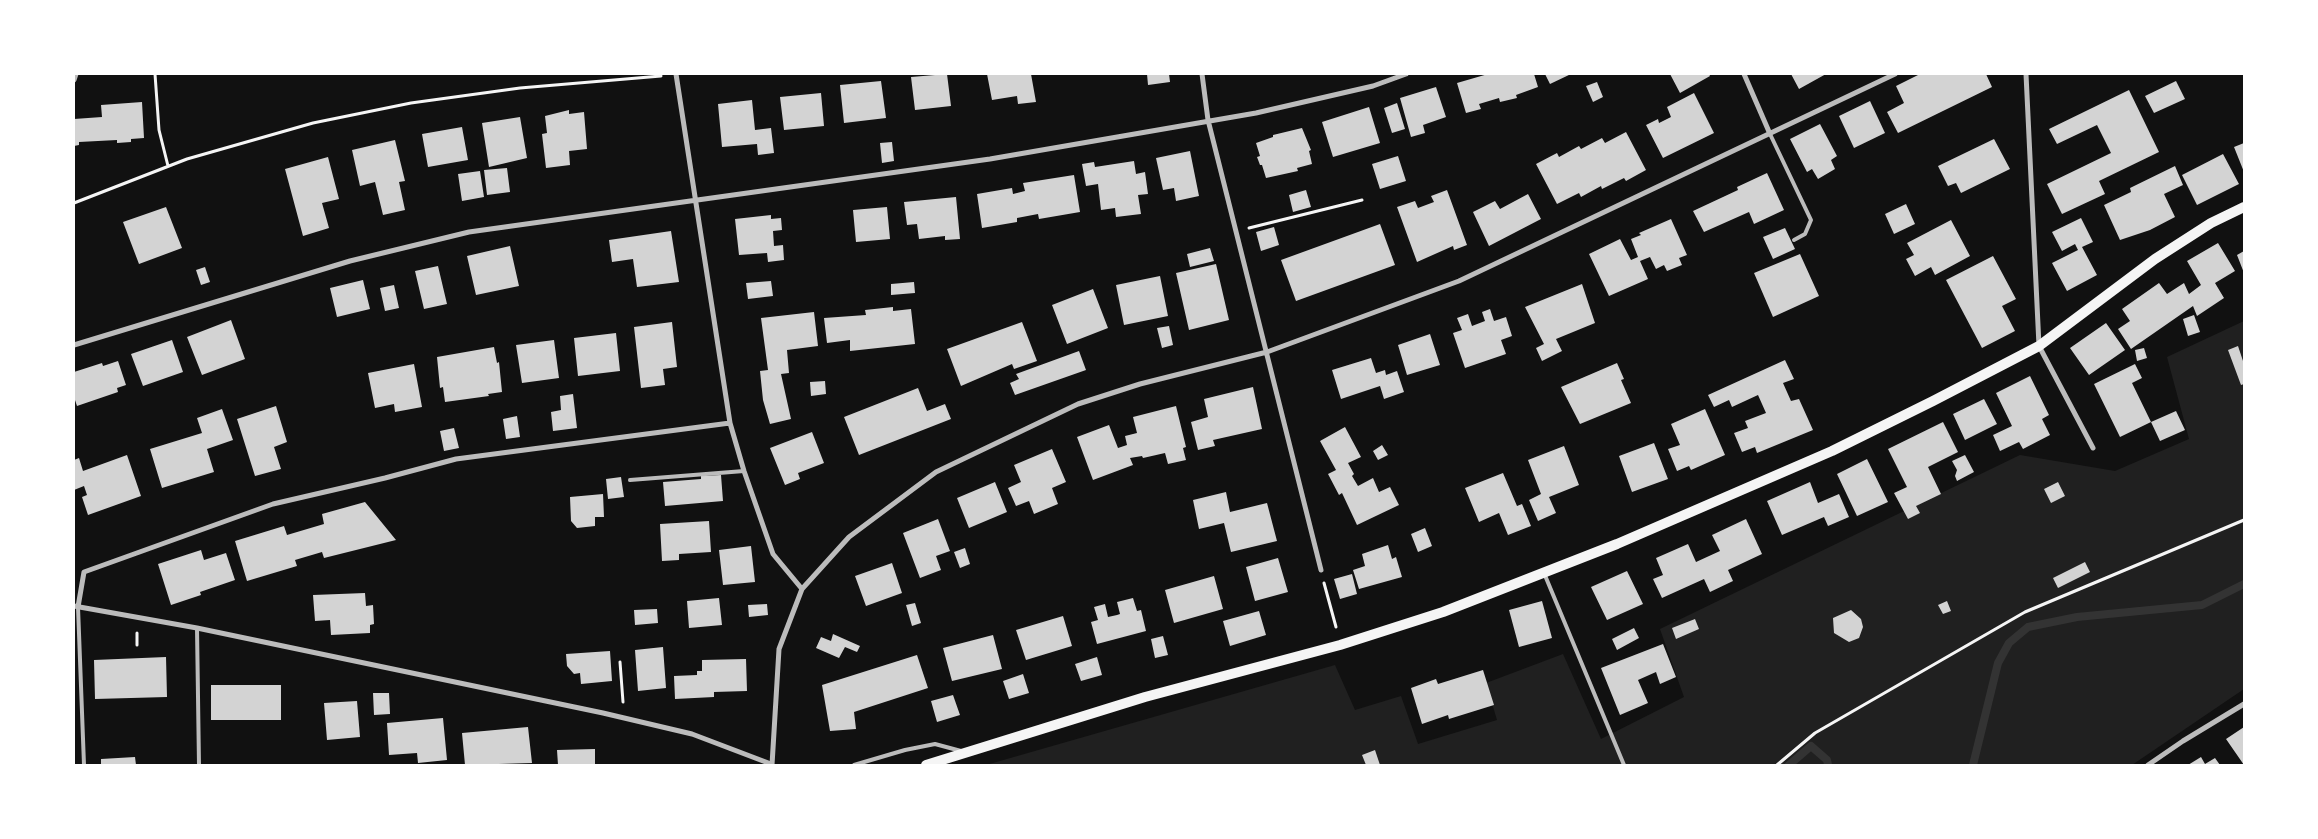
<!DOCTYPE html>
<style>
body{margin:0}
#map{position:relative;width:2318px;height:839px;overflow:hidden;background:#111;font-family:"Public Sans",sans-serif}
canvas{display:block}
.frame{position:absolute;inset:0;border:75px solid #fff;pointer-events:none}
</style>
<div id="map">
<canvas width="2318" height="839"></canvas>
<div class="frame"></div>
</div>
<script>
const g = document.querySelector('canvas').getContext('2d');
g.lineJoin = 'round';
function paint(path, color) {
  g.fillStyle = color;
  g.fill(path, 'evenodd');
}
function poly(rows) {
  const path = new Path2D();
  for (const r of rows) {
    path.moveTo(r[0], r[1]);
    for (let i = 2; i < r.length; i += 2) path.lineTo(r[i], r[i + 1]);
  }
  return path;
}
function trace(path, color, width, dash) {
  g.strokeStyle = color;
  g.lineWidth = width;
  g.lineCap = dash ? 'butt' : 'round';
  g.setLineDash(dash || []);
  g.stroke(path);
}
paint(poly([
 [2244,321,2244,689,2132,765,986,765,1335,665,1355,710,1401,696,1418,744,1497,720,1486,683,1563,654,1601,739,1684,697,1660,629,2020,455,2115,471,2189,439,2167,357]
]), '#202020');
trace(poly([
 [1789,765,1811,746,1827,760,1828,765],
 [1973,765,1998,663,2009,643,2028,627,2077,617,2202,605,2244,584]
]), '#333', 8);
paint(poly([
 [947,74,951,106,915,110,911,77],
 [987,74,1031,74,1036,102,1018,104,1017,96,992,100],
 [1147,74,1169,74,1170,82,1148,85],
 [1488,74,1534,74,1538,87,1516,95,1517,98,1500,102,1499,98,1479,104,1481,109,1466,113,1457,83],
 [1545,74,1571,74,1550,84],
 [1670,74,1709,74,1710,76,1680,93],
 [1791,74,1826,74,1799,89],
 [1920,74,1986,74,1992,87,1898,133,1887,112,1904,103,1896,86],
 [881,81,886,118,844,123,840,85],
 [2176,81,2185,99,2154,113,2145,96],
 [1597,82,1603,97,1593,102,1586,86],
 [1436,87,1446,117,1423,125,1425,133,1411,137,1400,98],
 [2129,90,2159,152,2099,181,2105,194,2062,214,2047,184,2111,153,2097,125,2057,144,2049,129],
 [821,93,824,126,784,130,780,97],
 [1694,93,1714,133,1663,158,1646,125,1658,119,1659,123,1671,117,1667,107],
 [752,100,755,130,771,128,774,153,758,155,757,144,722,147,718,104],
 [1870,101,1885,133,1854,148,1839,116],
 [142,102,144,138,131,139,131,142,117,143,117,140,79,142,79,145,74,146,74,119,102,117,101,105],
 [1397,103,1405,129,1392,133,1384,108],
 [1369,107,1380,143,1333,157,1322,122],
 [569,110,569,114,584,112,587,149,569,151,570,165,546,168,542,134,547,133,545,116],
 [520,117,527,158,489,167,482,123],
 [1820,124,1837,156,1831,160,1835,169,1818,179,1812,169,1807,172,1790,139],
 [462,127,468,160,428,167,422,134],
 [1302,128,1311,150,1309,151,1312,164,1297,168,1298,171,1266,178,1262,165,1260,165,1257,157,1260,156,1256,143,1273,137,1273,135],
 [1626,132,1646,170,1626,181,1624,178,1602,189,1601,186,1581,197,1579,193,1557,204,1536,164,1557,153,1559,157,1579,146,1581,149,1602,138,1605,143],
 [1994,139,2010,169,1961,193,1956,183,1948,186,1938,166],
 [395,140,405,181,399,182,405,210,383,215,375,182,360,186,352,150],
 [892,142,894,161,882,163,880,143],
 [2244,143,2244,172,2234,147],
 [1190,151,1199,196,1176,201,1174,188,1163,190,1156,158],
 [2223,154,2239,184,2197,205,2182,175],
 [1398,156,1406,181,1380,189,1372,164],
 [328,157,339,199,322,203,329,228,303,236,285,169],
 [1134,161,1136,174,1145,172,1148,194,1138,195,1141,214,1116,217,1115,208,1101,210,1098,184,1086,186,1082,164,1094,162,1095,167],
 [2175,166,2183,185,2164,194,2175,217,2150,230,2120,240,2104,205,2131,192,2130,188],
 [507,168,510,192,487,195,484,170],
 [480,171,484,197,462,201,458,174],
 [1767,173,1784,210,1754,224,1749,212,1704,232,1693,211,1738,190,1737,187],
 [1074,175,1080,212,1039,219,1038,214,1017,218,1017,222,982,228,977,194,1012,188,1013,194,1025,191,1023,183],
 [1306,190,1311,207,1293,212,1289,195],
 [1447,190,1467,245,1454,250,1453,246,1417,262,1397,207,1415,201,1418,208,1434,202,1431,196],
 [1528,194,1541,219,1489,246,1473,212,1495,201,1500,209],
 [956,197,960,239,945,240,945,236,919,239,917,224,907,225,904,202],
 [1906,204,1915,224,1894,234,1885,214],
 [166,207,182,248,139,264,123,222],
 [887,207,890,239,856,242,853,210],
 [771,215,771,219,781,218,782,230,773,231,774,246,783,245,784,260,768,262,767,253,739,255,735,219],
 [2081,218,2093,242,2082,247,2097,275,2067,291,2052,263,2078,250,2075,244,2062,251,2052,232],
 [1671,219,1687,255,1679,258,1682,265,1667,271,1664,265,1656,269,1650,257,1640,261,1648,279,1609,296,1589,254,1620,239,1631,260,1638,257,1631,239,1641,235,1639,233],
 [1951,220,1970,256,1935,275,1931,267,1915,276,1906,259,1914,255,1907,243],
 [1380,224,1395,265,1296,301,1281,260],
 [1274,227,1279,245,1261,251,1256,232],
 [1785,228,1795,249,1773,259,1763,237],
 [671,231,679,282,637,287,633,259,612,262,609,240],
 [2218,243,2235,271,2215,283,2224,298,2197,316,2193,306,2131,349,2118,329,2130,321,2122,309,2159,283,2167,294,2184,283,2189,294,2201,285,2187,261],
 [510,246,519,286,476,295,467,256],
 [1210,248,1214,261,1190,267,1187,254],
 [2244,251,2244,273,2237,255],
 [1800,254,1819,296,1773,317,1754,273],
 [1993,256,2016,299,2002,306,2015,331,1982,348,1946,280],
 [1216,264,1229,320,1189,330,1176,273],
 [438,266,447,304,424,309,415,271],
 [205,267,210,282,201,285,196,270],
 [1160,276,1168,316,1124,325,1116,285],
 [363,280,370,309,337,317,330,288],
 [771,281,773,296,748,299,746,283],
 [914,282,915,293,891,295,891,284],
 [1582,284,1595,323,1556,339,1562,351,1542,361,1536,348,1544,344,1525,307],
 [394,285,399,308,385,311,380,288],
 [1093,289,1108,328,1067,344,1052,305],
 [893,307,893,311,911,309,915,344,850,351,850,340,827,343,824,318,866,315,865,310],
 [1490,309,1494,321,1506,317,1512,336,1501,340,1506,354,1465,368,1453,333,1462,330,1457,318,1468,314,1472,326,1485,321,1482,312],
 [814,312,818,346,787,350,789,373,781,374,791,419,770,424,763,400,760,371,768,370,761,318],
 [2194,315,2200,332,2188,336,2183,319],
 [231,320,245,359,202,375,187,337],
 [672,322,677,367,663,369,665,385,641,388,634,327],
 [1022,322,1037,361,1014,369,1012,364,961,386,947,349],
 [2106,323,2125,350,2089,375,2070,348],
 [1169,326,1173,345,1162,348,1157,328],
 [616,333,620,371,578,376,574,338],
 [1430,334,1440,365,1407,375,1398,345],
 [172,340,183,372,143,386,131,354],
 [554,340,559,378,522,383,516,345],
 [2238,346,2244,364,2244,384,2241,385,2228,350],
 [494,347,497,363,499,362,502,392,488,394,489,396,445,402,443,387,440,388,437,357],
 [2144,348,2147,358,2137,361,2135,350],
 [1079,351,1086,370,1015,395,1010,383,1019,379,1016,374],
 [1371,358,1376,373,1385,370,1386,375,1397,371,1404,392,1384,399,1380,386,1341,399,1332,370],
 [1785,360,1794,379,1783,383,1791,401,1799,399,1813,430,1757,453,1755,447,1742,452,1734,433,1748,428,1745,421,1766,413,1758,395,1732,407,1729,400,1714,407,1708,395],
 [118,361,126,385,117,388,118,392,77,406,74,397,74,372,102,363,103,366],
 [1617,363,1624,379,1621,380,1631,403,1580,424,1561,387],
 [414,364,422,407,395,412,394,404,375,408,368,373],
 [2135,364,2142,378,2132,383,2151,422,2120,437,2094,384],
 [2030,376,2049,415,2042,419,2050,435,2023,449,2019,442,2000,451,1993,435,2012,426,1996,393],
 [825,381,826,394,811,396,810,382],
 [1253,387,1262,429,1213,440,1215,446,1198,450,1191,422,1208,417,1204,399],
 [918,388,927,411,945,404,951,419,859,455,844,417],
 [573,394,577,428,553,431,551,412,561,410,560,396],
 [1984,399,1997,424,1965,440,1953,414],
 [276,406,287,442,274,447,281,469,255,476,237,419],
 [1176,406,1186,447,1183,448,1186,460,1168,464,1165,453,1143,458,1142,456,1130,458,1133,465,1093,480,1077,437,1109,425,1118,448,1127,445,1125,436,1137,433,1133,417],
 [222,409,233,440,207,449,214,472,162,488,150,449,202,433,197,418],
 [1705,409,1725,455,1691,470,1689,466,1677,471,1668,449,1680,445,1671,424],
 [2176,411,2185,430,2160,441,2151,422],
 [517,416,520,437,506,439,503,419],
 [1943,422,1958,452,1928,467,1941,494,1916,506,1920,513,1908,519,1894,493,1907,487,1888,449],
 [1345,427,1361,457,1348,463,1354,474,1352,476,1358,486,1373,478,1379,492,1390,487,1399,505,1357,525,1342,493,1339,495,1328,474,1336,470,1320,441],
 [454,428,459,448,444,451,440,431],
 [812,432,824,463,798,473,800,479,785,485,770,448],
 [1654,443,1668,479,1632,492,1619,456],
 [1382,445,1388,455,1378,460,1373,451],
 [1564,446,1579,485,1549,497,1556,513,1538,521,1529,500,1541,494,1528,460],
 [1052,449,1066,482,1052,488,1058,504,1034,514,1029,501,1016,506,1008,488,1021,482,1014,465],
 [127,455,141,496,88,515,82,497,87,495,84,486,74,490,74,460,79,458,83,471],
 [1965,455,1974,472,1957,481,1955,476,1957,470,1952,461],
 [1867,459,1888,502,1857,516,1837,474],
 [1503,473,1517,506,1522,504,1531,526,1508,535,1499,513,1479,522,1465,488],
 [721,475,723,501,665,506,663,482,701,479,701,476],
 [621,477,624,497,608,499,606,479],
 [995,482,1007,512,969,528,957,498],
 [1810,482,1818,503,1839,494,1849,517,1828,526,1824,517,1782,535,1767,501],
 [2058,482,2065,496,2051,503,2044,489],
 [1226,492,1230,512,1267,503,1277,541,1231,552,1224,523,1199,529,1193,500],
 [603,494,604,517,595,517,595,526,577,528,571,521,570,497],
 [365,502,396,540,324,558,322,552,295,560,297,566,247,581,235,541,284,526,287,535,324,524,322,514],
 [938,519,950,551,936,556,941,570,920,578,903,533],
 [1746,519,1762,554,1728,570,1733,581,1710,592,1704,579,1662,598,1653,579,1663,575,1656,558,1688,544,1696,562,1720,551,1712,535],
 [709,521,711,552,679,554,679,560,662,561,660,524],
 [1425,528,1432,546,1418,552,1411,534],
 [1388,545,1392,559,1396,557,1402,577,1359,589,1353,570,1365,566,1362,554],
 [751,546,755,582,723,585,719,550],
 [965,548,970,564,960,568,954,552],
 [201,550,204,560,226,553,235,580,200,592,201,595,171,605,158,564],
 [1278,558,1288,592,1255,601,1246,567],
 [2085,562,2090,572,2058,588,2053,578],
 [892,563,902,593,866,606,855,576],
 [1627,571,1643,604,1607,620,1591,587],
 [1352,574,1357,594,1340,599,1334,579],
 [1214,576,1223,609,1174,623,1165,590],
 [365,593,366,606,373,605,374,624,370,625,370,633,331,635,330,620,315,621,313,595],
 [719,598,722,625,689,628,687,601],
 [1133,598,1137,611,1141,610,1146,631,1097,644,1091,622,1098,620,1094,607,1105,604,1108,617,1117,615,1120,614,1117,602],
 [1542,601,1552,638,1519,647,1509,610],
 [1947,601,1951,611,1943,614,1938,605],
 [915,603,921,623,912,626,906,605],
 [767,604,768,615,749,617,748,605],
 [657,609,658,623,635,625,634,610],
 [1851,610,1861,619,1863,627,1859,638,1849,642,1834,633,1833,618],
 [1259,611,1266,635,1230,646,1223,621],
 [1063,616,1072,646,1026,660,1016,630],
 [1695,619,1699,629,1676,639,1672,628],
 [1634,628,1639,638,1617,650,1612,639],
 [833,634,860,646,857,652,845,647,839,658,816,648,821,637,831,641],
 [993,635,1002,669,952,681,943,648],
 [1163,636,1168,655,1155,658,1151,639],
 [1663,644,1676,677,1660,684,1656,672,1638,680,1648,703,1620,715,1601,668],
 [663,647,666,688,638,691,635,650],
 [610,651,612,681,581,684,580,673,574,674,567,666,566,654],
 [917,655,928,688,854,712,856,729,830,731,822,685],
 [166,657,167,697,95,699,94,660],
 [1097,657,1102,675,1081,681,1075,664],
 [746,659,747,691,714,692,714,697,675,699,674,676,697,675,697,671,702,671,702,660],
 [1483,670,1494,705,1449,719,1448,715,1422,724,1411,688,1436,679,1438,684],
 [1023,674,1029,693,1009,699,1003,681],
 [211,685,281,685,281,720,211,720],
 [373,693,389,693,390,714,374,715],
 [953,695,960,715,937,722,931,701],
 [357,701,360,737,327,740,324,703],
 [443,718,447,760,418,763,417,753,389,755,387,723],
 [528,727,532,763,465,765,462,733],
 [2244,727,2244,765,2226,739],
 [595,749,595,765,558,765,557,750],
 [1375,750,1380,765,1366,765,1362,755],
 [135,757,136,765,101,765,101,759],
 [2201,757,2205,764,2215,758,2220,765,2188,765]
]), '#d3d3d3');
trace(poly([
 [155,74,159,130,168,166],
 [74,203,187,159,313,123,411,103,520,88,661,76],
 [1249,228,1362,200],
 [1324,583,1336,627],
 [137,633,137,645],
 [620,662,623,702],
 [1777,765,1815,733,2025,612,2244,520]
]), '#f5f5f5', 3);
trace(poly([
 [1770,134,1811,220,1805,234,1794,240],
 [630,480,744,471],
 [1544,573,1624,765],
 [78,607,84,765],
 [197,628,199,765],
 [854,765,905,750,935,744,961,751]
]), '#bcbcbc', 4);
trace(poly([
 [676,74,730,423,744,471,773,554,802,589],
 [1202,74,1208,120,1321,570],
 [1744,74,1770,134],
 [2026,74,2039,346,2093,448],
 [74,80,76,74],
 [74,345,350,261,469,232,990,159,1256,113,1373,86,1406,74],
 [74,606,197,628,603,713,692,734,771,764],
 [78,607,84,572,273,504,385,478,456,459,730,423],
 [772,765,779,649,802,589,849,537,936,472,1078,404,1140,384,1267,352,1459,281,1895,74],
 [2148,765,2183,741,2244,704]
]), '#bcbcbc', 5);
trace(poly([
 [926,765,1145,697,1340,645,1443,612,1617,544,1832,451,1933,401,2039,346,2155,259,2211,223,2244,207]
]), '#f5f5f5', 10);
</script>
